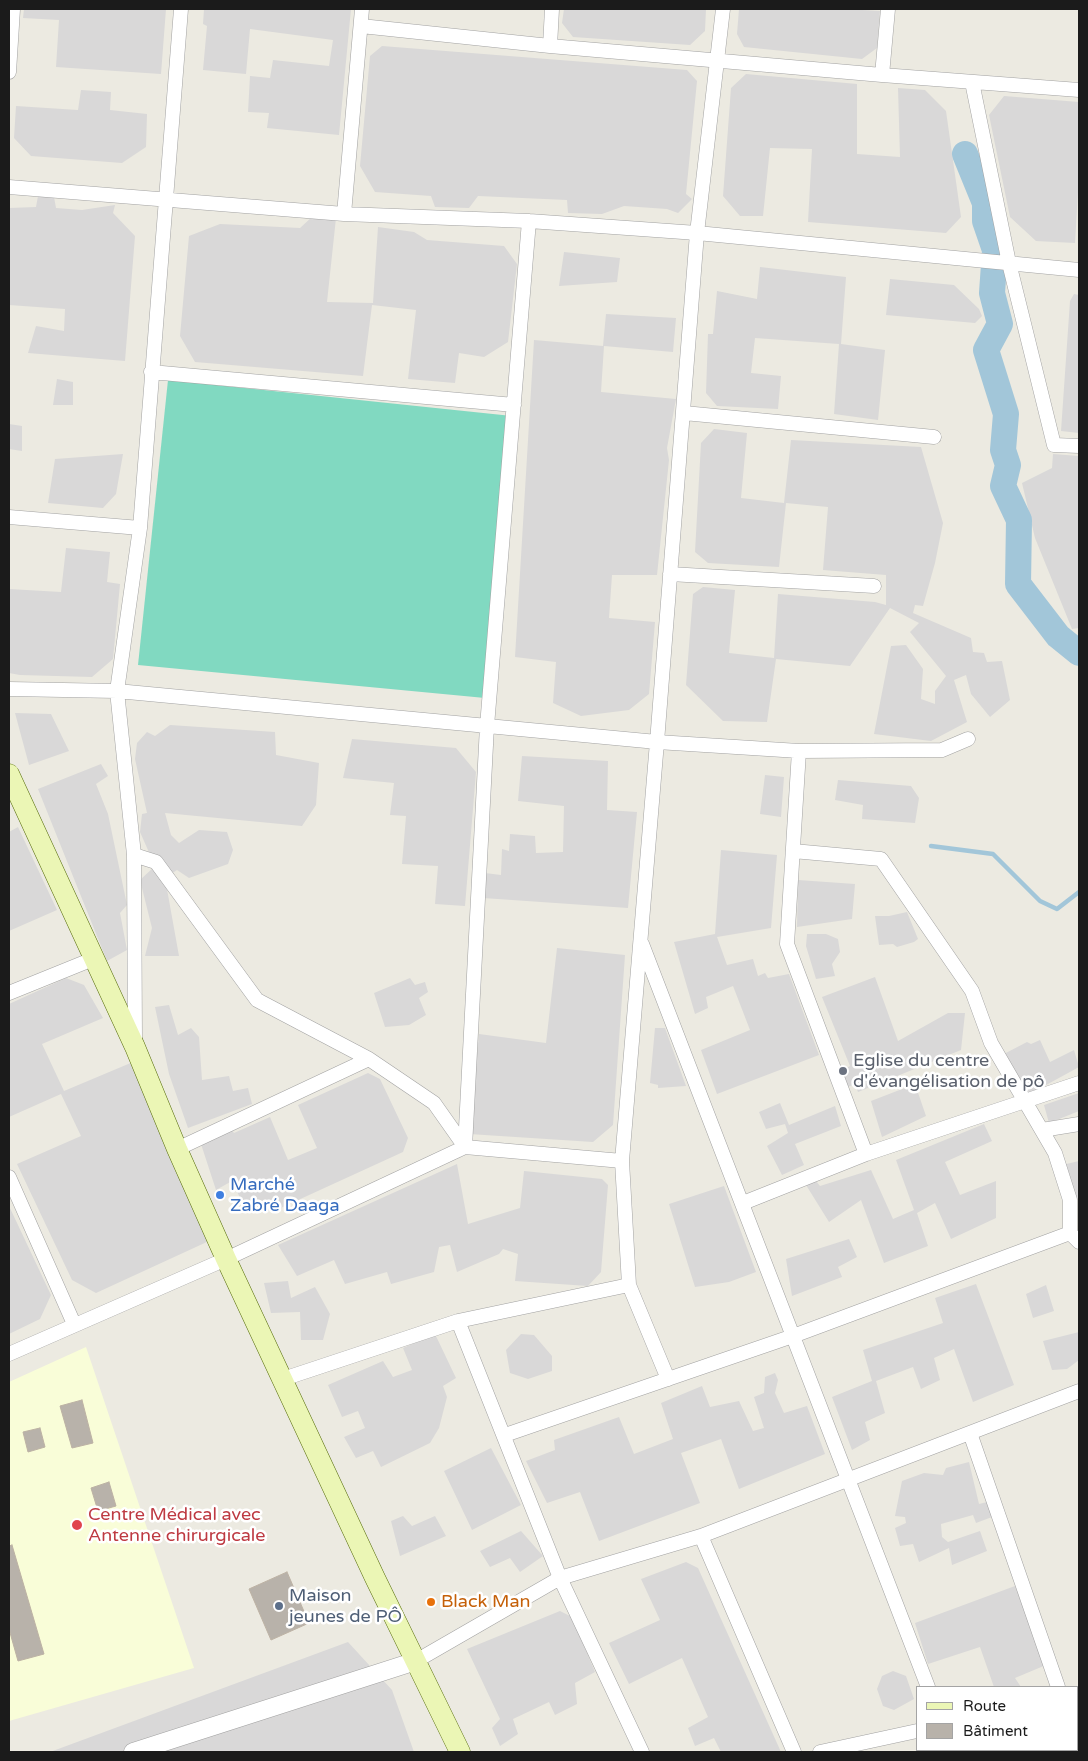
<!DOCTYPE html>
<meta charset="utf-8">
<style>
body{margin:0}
#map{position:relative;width:1088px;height:1761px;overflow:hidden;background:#eceae1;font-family:"Varela Round",sans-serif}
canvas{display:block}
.frame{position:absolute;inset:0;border:10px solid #1b1b1b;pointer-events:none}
.legend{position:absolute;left:916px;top:1686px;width:162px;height:65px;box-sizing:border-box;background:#fff;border:1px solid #a4a4a4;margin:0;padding:6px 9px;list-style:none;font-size:15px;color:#1b1b1b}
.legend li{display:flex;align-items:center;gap:10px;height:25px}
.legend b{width:25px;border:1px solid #a4a4a4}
</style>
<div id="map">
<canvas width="1088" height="1761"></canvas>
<div class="frame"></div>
<ul class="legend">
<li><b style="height:6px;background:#ebf6b5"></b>Route</li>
<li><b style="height:14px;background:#b8b2aa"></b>Bâtiment</li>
</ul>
</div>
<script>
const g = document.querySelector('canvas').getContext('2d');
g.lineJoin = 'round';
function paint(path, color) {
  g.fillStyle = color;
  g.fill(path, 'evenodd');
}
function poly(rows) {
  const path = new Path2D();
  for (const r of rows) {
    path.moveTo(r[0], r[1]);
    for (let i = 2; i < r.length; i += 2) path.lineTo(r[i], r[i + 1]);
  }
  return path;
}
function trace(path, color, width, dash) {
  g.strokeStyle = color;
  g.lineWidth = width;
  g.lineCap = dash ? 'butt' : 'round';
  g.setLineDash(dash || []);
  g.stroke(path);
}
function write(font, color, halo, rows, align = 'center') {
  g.font = font + ' "Varela Round",sans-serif';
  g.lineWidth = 5;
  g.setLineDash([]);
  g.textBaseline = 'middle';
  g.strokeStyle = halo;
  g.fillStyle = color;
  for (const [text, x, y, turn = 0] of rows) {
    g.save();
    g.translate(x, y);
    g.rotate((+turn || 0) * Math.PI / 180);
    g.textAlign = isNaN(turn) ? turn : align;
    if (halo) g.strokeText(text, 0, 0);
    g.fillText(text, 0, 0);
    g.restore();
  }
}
paint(poly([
 [24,9,166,9,161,74,56,67,59,20,23,18],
 [204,9,351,9,339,135,267,128,269,113,248,112,250,76,270,78,273,60,329,66,333,40,250,29,246,74,203,70,207,26,203,24],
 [564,9,706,9,705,31,690,45,573,37,562,23],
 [739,9,846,9,880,11,877,48,862,59,744,47,737,34],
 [382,46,687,70,697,81,686,194,692,199,678,213,667,209,624,206,602,214,568,213,567,200,478,196,469,208,435,207,431,196,375,192,360,166,370,56],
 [746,74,857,84,857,154,900,157,898,88,925,90,946,111,961,217,946,233,808,222,812,149,770,148,763,216,740,216,723,196,731,88],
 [81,90,111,92,110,110,147,114,146,147,122,163,31,156,14,138,16,106,78,110],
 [1004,96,1079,102,1079,175,1075,243,1036,241,1010,217,989,115],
 [38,196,54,197,56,208,82,210,115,205,113,213,135,236,125,361,28,353,36,326,64,331,65,309,9,305,9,208,36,207],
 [313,216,336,218,327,302,373,303,378,227,414,232,427,240,504,246,517,264,508,342,484,357,459,353,455,383,408,379,416,310,372,305,363,376,195,362,180,336,189,236,220,224,300,228],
 [564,252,620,258,617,282,559,286],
 [760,267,846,277,841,344,885,350,878,420,834,414,839,344,755,338,751,373,781,376,778,409,717,406,706,393,708,334,713,334,717,291,757,299],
 [890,279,954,285,979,309,982,316,975,323,886,315],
 [1074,294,1079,295,1079,433,1061,431,1070,301],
 [606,314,676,318,673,352,604,346,601,392,676,399,667,448,669,460,657,575,612,575,609,618,655,622,649,694,629,710,581,716,553,703,556,662,515,657,534,340,603,346],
 [57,379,73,382,73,405,53,405],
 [9,424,22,426,22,451,9,449],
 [714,429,747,433,741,498,784,503,791,440,921,447,943,523,935,563,923,606,915,605,913,613,971,638,973,652,984,653,987,662,1002,661,1010,700,990,717,971,694,966,675,954,680,967,722,931,741,874,734,891,646,906,645,923,669,921,699,935,704,935,691,946,676,910,632,919,623,890,608,850,666,776,659,767,722,723,721,686,685,693,594,703,587,735,590,729,653,774,658,778,594,875,602,886,605,886,575,823,570,828,507,786,503,779,567,708,563,695,552,701,443],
 [123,454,116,494,103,508,48,503,55,459],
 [1053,454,1079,456,1079,628,1072,629,1035,538,1022,483,1052,468],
 [66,548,110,552,107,582,120,584,113,659,92,677,20,675,9,673,9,589,61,592],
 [15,713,51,714,69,751,29,765],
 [170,725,275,732,276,755,319,763,316,805,302,826,165,813,171,835,179,843,199,830,227,832,233,850,228,864,189,878,177,870,165,878,179,956,145,956,152,928,140,880,155,866,140,832,142,814,147,813,135,759,137,743,147,732,155,736],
 [352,739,456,748,476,772,465,906,435,904,438,866,402,864,406,816,390,815,394,783,343,778],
 [522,756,608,761,607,810,637,812,628,908,483,898,485,873,501,875,502,849,509,851,510,834,535,836,536,853,563,852,564,806,518,801],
 [101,764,108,776,96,784,108,814,127,905,120,913,127,950,107,961,38,789],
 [765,775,784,777,781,817,760,814],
 [838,780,911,786,919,798,915,823,862,819,863,805,835,800],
 [18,827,57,910,9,931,9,832],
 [721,850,777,855,771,928,717,937,727,965,753,959,758,976,765,973,768,978,789,974,819,1055,717,1094,701,1050,750,1030,733,986,706,997,708,1008,695,1014,674,942,715,934],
 [798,880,855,884,852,919,797,927],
 [907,912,918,939,914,942,897,947,893,944,879,945,875,916,889,916],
 [807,934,826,934,838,939,840,952,832,964,835,976,816,979,806,946],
 [557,948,625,955,613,1125,593,1142,469,1134,479,1034,546,1043],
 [875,977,898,1041,948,1013,965,1013,961,1050,858,1092,855,1084,845,1088,839,1072,850,1066,822,997],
 [66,978,84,985,103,1018,42,1044,64,1091,133,1062,209,1241,96,1293,72,1280,17,1164,81,1136,61,1094,9,1117,9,1004],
 [410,978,415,985,425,982,428,992,419,998,426,1015,409,1025,385,1027,374,993],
 [169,1005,178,1035,191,1028,199,1037,202,1080,229,1076,233,1091,248,1088,252,1104,188,1128,169,1074,155,1007],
 [655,1028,665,1028,686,1086,658,1088,658,1085,650,1083],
 [1040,1040,1050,1062,1074,1050,1079,1067,1026,1096,1002,1055,1027,1042,1031,1044],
 [368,1073,380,1079,408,1138,403,1152,272,1212,242,1202,232,1181,216,1190,201,1144,231,1129,234,1133,270,1117,288,1160,317,1148,298,1105],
 [915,1084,926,1116,882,1137,871,1101],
 [1079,1093,1079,1111,1049,1123,1044,1105],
 [780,1103,789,1125,835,1106,841,1126,795,1144,804,1165,782,1175,767,1146,788,1133,785,1124,766,1129,759,1112],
 [984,1124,992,1141,945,1162,960,1195,996,1181,996,1218,951,1239,935,1203,917,1213,928,1246,884,1263,861,1200,829,1222,806,1185,816,1181,820,1186,871,1170,893,1219,914,1210,896,1160],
 [1079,1161,1079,1199,1073,1201,1062,1165],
 [457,1164,468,1224,520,1208,524,1171,602,1179,608,1185,601,1272,588,1286,515,1281,518,1254,503,1249,499,1254,457,1272,450,1245,439,1247,434,1272,391,1284,387,1272,345,1284,334,1260,297,1276,278,1245],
 [724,1186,756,1272,729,1282,695,1287,669,1204],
 [9,1206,51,1295,40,1319,9,1334],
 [849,1239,857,1257,838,1267,842,1277,792,1296,786,1259],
 [288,1281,291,1298,315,1287,330,1314,323,1340,301,1340,300,1312,271,1313,264,1283],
 [976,1284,1014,1385,973,1402,954,1349,934,1358,940,1380,921,1389,913,1367,876,1381,885,1413,865,1422,870,1440,852,1450,832,1397,872,1381,863,1350,943,1323,935,1298],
 [1046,1285,1054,1311,1033,1318,1026,1294],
 [1079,1332,1079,1360,1067,1369,1052,1370,1043,1341],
 [435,1334,456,1378,443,1386,447,1397,439,1428,430,1443,381,1467,373,1451,356,1458,344,1437,365,1428,358,1411,342,1417,328,1385,383,1361,393,1377,412,1370,403,1348],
 [521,1334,534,1335,552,1356,552,1371,528,1379,510,1373,506,1350],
 [775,1373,778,1380,775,1393,784,1413,807,1406,825,1454,739,1489,721,1439,681,1453,700,1503,599,1541,580,1492,547,1503,526,1461,555,1450,554,1440,619,1417,634,1454,673,1439,661,1403,702,1386,710,1407,739,1401,753,1431,764,1428,754,1397,764,1393,765,1377],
 [491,1448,521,1505,472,1530,444,1471],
 [969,1462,979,1504,987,1502,992,1517,976,1523,973,1515,941,1524,942,1537,948,1542,980,1531,987,1551,952,1565,949,1548,919,1562,913,1544,900,1546,895,1528,906,1523,905,1517,895,1516,902,1481,924,1473,943,1475,946,1468],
 [403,1516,412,1526,435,1516,446,1536,400,1556,391,1521],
 [521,1531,543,1556,520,1572,510,1558,490,1567,480,1551],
 [686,1562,698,1568,781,1752,721,1752,714,1738,695,1746,688,1728,708,1717,682,1658,629,1684,609,1643,660,1620,641,1579],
 [1015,1586,1046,1665,1015,1678,1021,1687,994,1687,980,1647,928,1664,915,1623],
 [560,1611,572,1617,595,1672,575,1683,577,1704,555,1715,549,1702,513,1719,518,1734,500,1746,492,1728,500,1719,467,1649],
 [348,1642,392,1690,414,1752,50,1752],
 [893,1671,906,1676,914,1699,894,1710,883,1706,877,1689,882,1676]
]), '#d9d8d8');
paint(poly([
 [86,1347,194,1668,9,1721,9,1382]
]), '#f9fdd8');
paint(poly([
 [168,380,512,416,485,698,138,665]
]), '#81d9c1');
trace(poly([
 [931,846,993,854,1040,901,1057,909,1079,892]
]), '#a2c6d9', 4.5);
trace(poly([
 [965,154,985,203,985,221,995,250,992,293,1000,324,986,350,1006,414,1003,450,1008,465,1003,486,1019,520,1018,584,1058,636,1079,653]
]), '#a2c6d9', 26);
const building = poly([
 [82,1400,93,1443,72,1448,60,1406,82,1400],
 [40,1428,45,1447,28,1452,23,1432,40,1428],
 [109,1482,116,1506,98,1511,91,1488,109,1482],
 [12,1545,44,1654,18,1661,9,1629,9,1546,12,1545],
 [287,1572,309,1623,271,1640,249,1589,287,1572]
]);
paint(building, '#b8b2aa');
trace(building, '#bdb2a4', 1);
const minor = poly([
 [361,26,550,46,882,75,1079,90],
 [550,46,552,9],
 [9,72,13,9],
 [882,75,888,9],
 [972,82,1009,263,1054,445,1079,446],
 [9,187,344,214,529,221,697,233,1079,270],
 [344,214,362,9],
 [151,372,514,405],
 [684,413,934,437],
 [9,517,140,528],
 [670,574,874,586],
 [9,689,117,691,657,742,697,233,723,9],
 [799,751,787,944,866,1154],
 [793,851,881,859,972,991,991,1043,1055,1153,1070,1200,1070,1233,1079,1242],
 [134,855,156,862,257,1000,369,1059,434,1103,465,1147],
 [642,944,928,1687],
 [9,993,93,959],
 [135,1041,134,855,117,691,140,528,181,9],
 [1042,1130,1079,1124],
 [465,1147,487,726,529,221],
 [177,1149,369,1059],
 [9,1177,74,1324],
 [743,1203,866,1154,1079,1083],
 [629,1285,668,1379],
 [458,1321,560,1578,642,1752],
 [9,1354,226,1259,465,1147,622,1161],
 [283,1379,458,1321,629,1285,622,1161,657,742,799,751,942,750,968,739],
 [970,1433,1058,1687],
 [505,1435,793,1336,1070,1233],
 [701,1536,794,1752],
 [416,1661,560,1578,701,1536,1079,1391],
 [1077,1741,1079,1748],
 [951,1750,952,1752],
 [820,1752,917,1731]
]);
const tertiary = poly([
 [133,1752,416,1661]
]);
const secondary = poly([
 [9,774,135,1047,177,1149,226,1259,375,1578,460,1752]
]);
trace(minor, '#a2a2a2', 15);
trace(tertiary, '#a2a2a2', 19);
trace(secondary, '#556b09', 21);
trace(minor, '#fff', 14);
trace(tertiary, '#fff', 18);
trace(secondary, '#ebf6b5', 20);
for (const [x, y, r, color] of [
 [843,1071,5,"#6b7280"],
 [220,1195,5,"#3f7fe0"],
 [77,1525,6,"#e0444e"],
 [431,1602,5,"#e8710a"],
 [279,1606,5,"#5c6f8a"]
]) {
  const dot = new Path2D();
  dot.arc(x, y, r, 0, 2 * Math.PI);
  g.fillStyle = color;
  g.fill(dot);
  trace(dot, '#fff', 2);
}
write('18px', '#5b616d', '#fff', [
 ["Eglise du centre",853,1061],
 ["d'évangélisation de pô",853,1082]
], 'left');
write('18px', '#366cbe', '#fff', [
 ["Marché",230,1185],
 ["Zabré Daaga",230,1206]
], 'left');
write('18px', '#be3a42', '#fff', [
 ["Centre Médical avec",88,1515],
 ["Antenne chirurgicale",88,1536]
], 'left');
write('18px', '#4e5e75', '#fff', [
 ["Maison",289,1596],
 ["jeunes de PÔ",289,1617]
], 'left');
write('18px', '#c56008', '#fff', [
 ["Black Man",441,1602]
], 'left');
</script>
